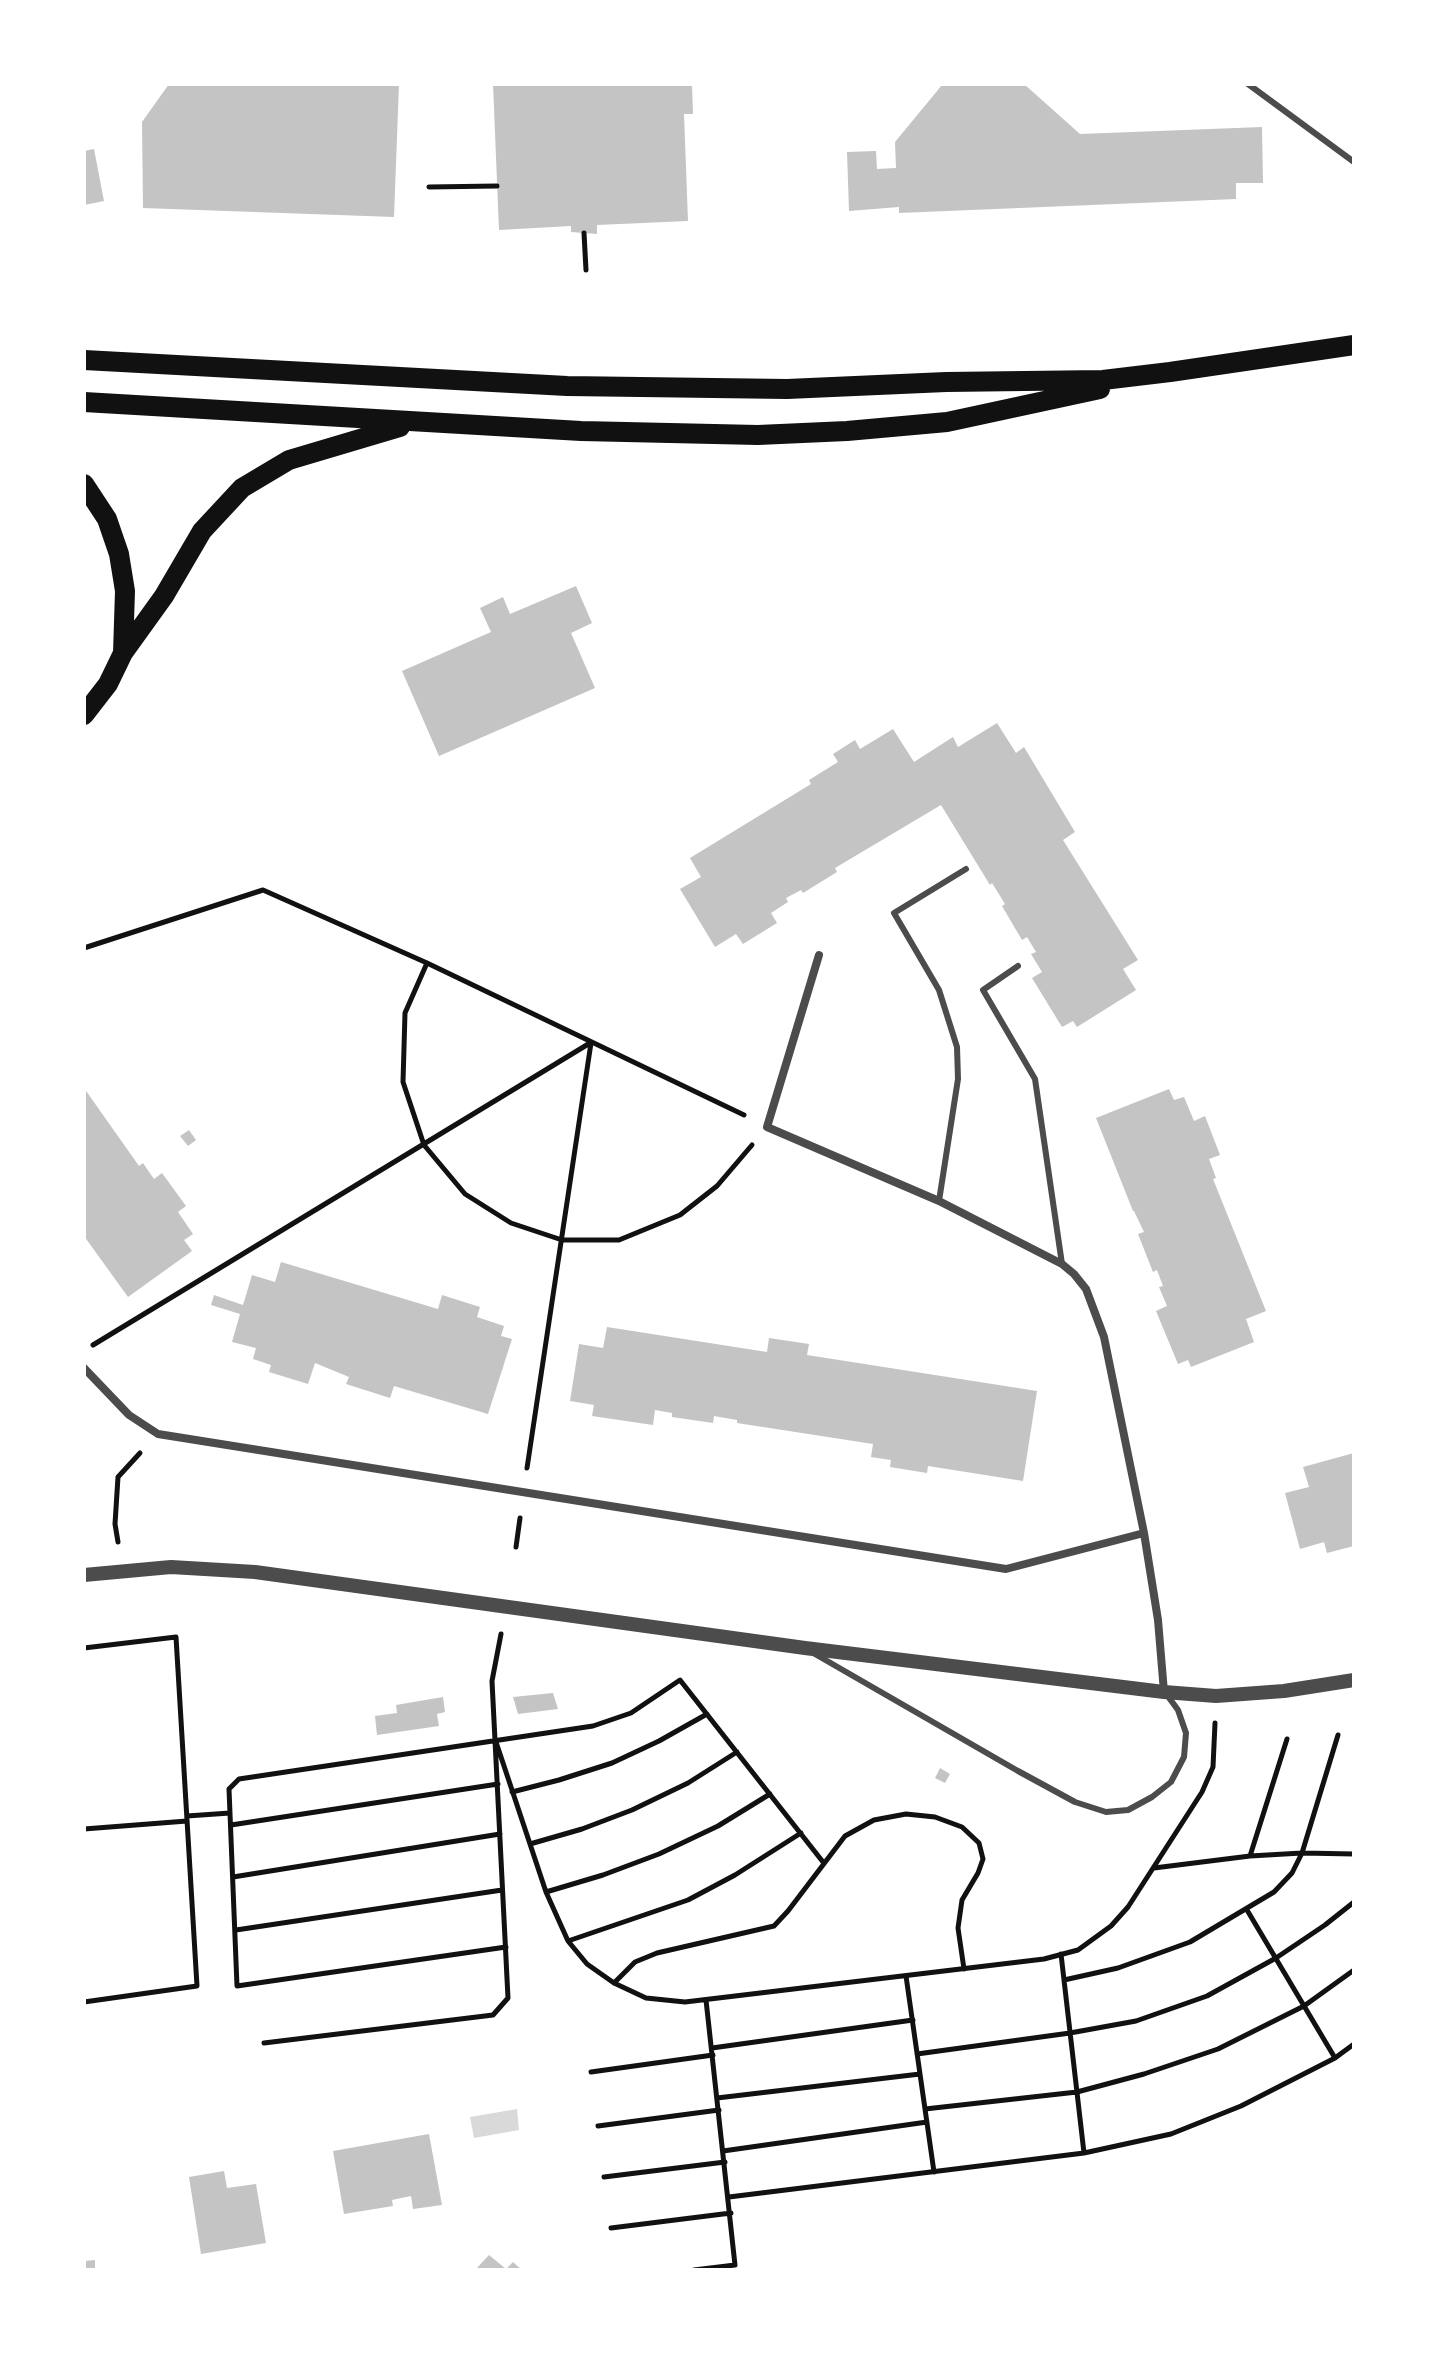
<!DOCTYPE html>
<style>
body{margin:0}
#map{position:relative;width:1438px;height:2354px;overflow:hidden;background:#fff;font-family:"Titillium Web",sans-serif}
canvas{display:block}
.frame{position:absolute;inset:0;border:86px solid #fff;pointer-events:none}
</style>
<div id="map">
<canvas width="1438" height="2354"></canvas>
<div class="frame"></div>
</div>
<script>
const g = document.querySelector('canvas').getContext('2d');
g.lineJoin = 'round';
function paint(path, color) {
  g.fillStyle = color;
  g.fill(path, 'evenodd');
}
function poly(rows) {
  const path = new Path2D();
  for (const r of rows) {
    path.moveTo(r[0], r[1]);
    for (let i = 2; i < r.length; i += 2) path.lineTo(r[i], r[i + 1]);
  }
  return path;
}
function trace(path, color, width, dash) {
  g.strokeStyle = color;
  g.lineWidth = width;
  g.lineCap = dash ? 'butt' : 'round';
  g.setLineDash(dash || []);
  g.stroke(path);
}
paint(poly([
 [517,2109,519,2130,474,2138,470,2117]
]), '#d9d9d9');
paint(poly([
 [169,84,399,84,394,217,143,208,142,122],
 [493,84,692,84,693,114,684,114,688,221,597,225,597,234,571,232,571,226,499,230],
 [971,84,1024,84,1080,134,1262,127,1263,183,1236,183,1236,199,899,213,899,207,849,211,847,152,876,151,877,169,896,168,895,142,942,85],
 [94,149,104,201,84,205,84,151],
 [576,586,592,623,571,633,595,688,439,756,402,671,491,632,480,608,503,597,510,614],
 [997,723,1016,753,1024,747,1075,832,1063,840,1138,960,1123,969,1136,990,1077,1027,1073,1021,1062,1027,1032,978,1042,972,1031,954,1036,952,1027,937,1022,940,1002,906,1005,904,992,883,990,885,941,805,835,868,837,872,803,893,801,890,786,898,788,902,771,913,777,923,743,944,736,934,715,947,680,889,701,877,690,858,811,784,809,780,838,762,833,754,855,740,860,749,893,729,914,762,953,737,958,747],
 [84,1088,139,1166,143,1163,154,1179,162,1173,186,1206,178,1212,193,1234,184,1240,192,1251,128,1297,84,1236],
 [1169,1089,1174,1100,1184,1097,1194,1121,1205,1116,1220,1155,1209,1159,1216,1178,1213,1179,1266,1311,1246,1319,1254,1342,1191,1367,1188,1360,1178,1364,1156,1311,1167,1306,1159,1287,1163,1286,1157,1270,1153,1272,1138,1234,1144,1232,1134,1211,1133,1211,1096,1118],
 [189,1130,196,1140,188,1146,180,1136],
 [281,1262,438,1309,442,1295,480,1307,477,1317,504,1326,501,1336,512,1339,488,1414,394,1386,390,1398,346,1384,349,1377,315,1363,308,1384,269,1372,271,1365,253,1359,256,1348,232,1342,240,1314,211,1305,214,1295,243,1305,252,1275,275,1282],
 [607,1327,767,1352,769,1338,809,1344,807,1355,1037,1391,1023,1481,928,1466,927,1473,890,1467,891,1460,871,1457,873,1444,737,1423,737,1420,714,1416,713,1423,672,1417,672,1413,655,1410,653,1425,592,1416,594,1405,570,1401,579,1344,603,1348],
 [1354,1453,1354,1546,1327,1553,1324,1542,1300,1549,1285,1493,1309,1487,1303,1467],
 [553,1693,558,1709,518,1714,513,1697],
 [443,1697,445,1712,437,1714,439,1726,377,1735,375,1716,397,1713,396,1705],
 [940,1768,950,1774,945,1783,935,1778],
 [429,2134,442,2205,413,2209,411,2196,392,2200,393,2206,344,2214,333,2151],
 [224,2171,227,2188,256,2184,266,2243,201,2254,189,2177],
 [489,2255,506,2269,513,2262,522,2270,475,2270],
 [95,2260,95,2270,84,2270,84,2261]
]), '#c4c4c4');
trace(poly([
 [429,187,497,186],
 [584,233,586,270],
 [84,948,263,890,427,963,744,1115],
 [427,963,405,1013,403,1082,424,1145,465,1194,511,1223,562,1240,619,1240,680,1215,717,1186,752,1145],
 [93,1345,590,1043],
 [527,1468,591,1043],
 [118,1542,115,1524,118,1477,140,1453],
 [516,1547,520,1518],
 [84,1648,176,1637,197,1986,84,2002],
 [495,1739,546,1892,568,1941,587,1964,614,1983,646,1998,685,2002,1044,1959,1078,1950,1111,1926,1128,1907,1202,1792,1213,1767,1215,1723],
 [512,1792,559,1780,612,1763,659,1741,707,1714],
 [187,1816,230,1813],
 [231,1825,498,1784],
 [84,1829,187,1821],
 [530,1844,582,1829,632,1810,688,1783,737,1752],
 [1250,1856,1287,1739],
 [1154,1868,1250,1856,1302,1853,1354,1854],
 [233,1877,500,1834],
 [546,1892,603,1875,659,1854,718,1826,770,1794],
 [1247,1910,1335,2058],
 [236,1930,502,1890],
 [568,1941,688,1900,735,1875,801,1833],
 [506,1947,237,1986,229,1789,239,1779,593,1726,631,1713,680,1680,823,1862],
 [1061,1954,1084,2153],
 [906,1976,934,2172],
 [1064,1980,1118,1968,1190,1942,1274,1892,1292,1873,1302,1853,1338,1735],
 [614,1983,635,1962,657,1953,774,1926,788,1911,845,1836,874,1820,906,1814,935,1817,962,1827,979,1843,983,1859,978,1873,962,1900,958,1928,964,1969],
 [264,2043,493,2015,508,1998,492,1681,501,1634],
 [712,2048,913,2020],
 [917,2054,1070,2033,1136,2021,1207,1996,1276,1958,1325,1925,1354,1902],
 [591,2072,713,2055],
 [717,2098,920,2074],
 [925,2109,1077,2092,1144,2074,1218,2049,1304,2006,1354,1970],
 [598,2126,719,2110],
 [723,2151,927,2122],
 [604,2177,725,2162],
 [729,2197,1084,2153,1171,2134,1241,2106,1335,2058,1354,2044],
 [611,2228,731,2213],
 [694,2270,735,2265,706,2000]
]), '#111', 5);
trace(poly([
 [1248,84,1354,162],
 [1018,966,983,990,1035,1079,1062,1264],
 [939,1201,958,1079,957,1047,939,990,894,913,966,869],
 [815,1654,1018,1771,1075,1802,1106,1812,1128,1810,1152,1797,1171,1782,1184,1757,1186,1733,1178,1710,1167,1695]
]), '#4c4c4c', 6);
trace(poly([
 [819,955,767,1127,939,1201,1062,1264,1074,1274,1086,1289,1104,1337,1144,1533,1158,1620,1164,1692],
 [84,1368,129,1415,158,1434,1006,1569,1144,1533]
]), '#4c4c4c', 8);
trace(poly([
 [84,1575,171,1567,255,1572,805,1648,1164,1692,1216,1696,1284,1691,1354,1680]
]), '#4c4c4c', 14);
trace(poly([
 [84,360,567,386,787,389,946,382,1103,380,1170,372,1354,345],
 [84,402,581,431,758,435,847,431,947,422,1100,389],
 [84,484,107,519,119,554,125,591,123,653],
 [84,715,108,684,123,653,164,596,202,531,242,488,289,460,400,427]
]), '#111', 20);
</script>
